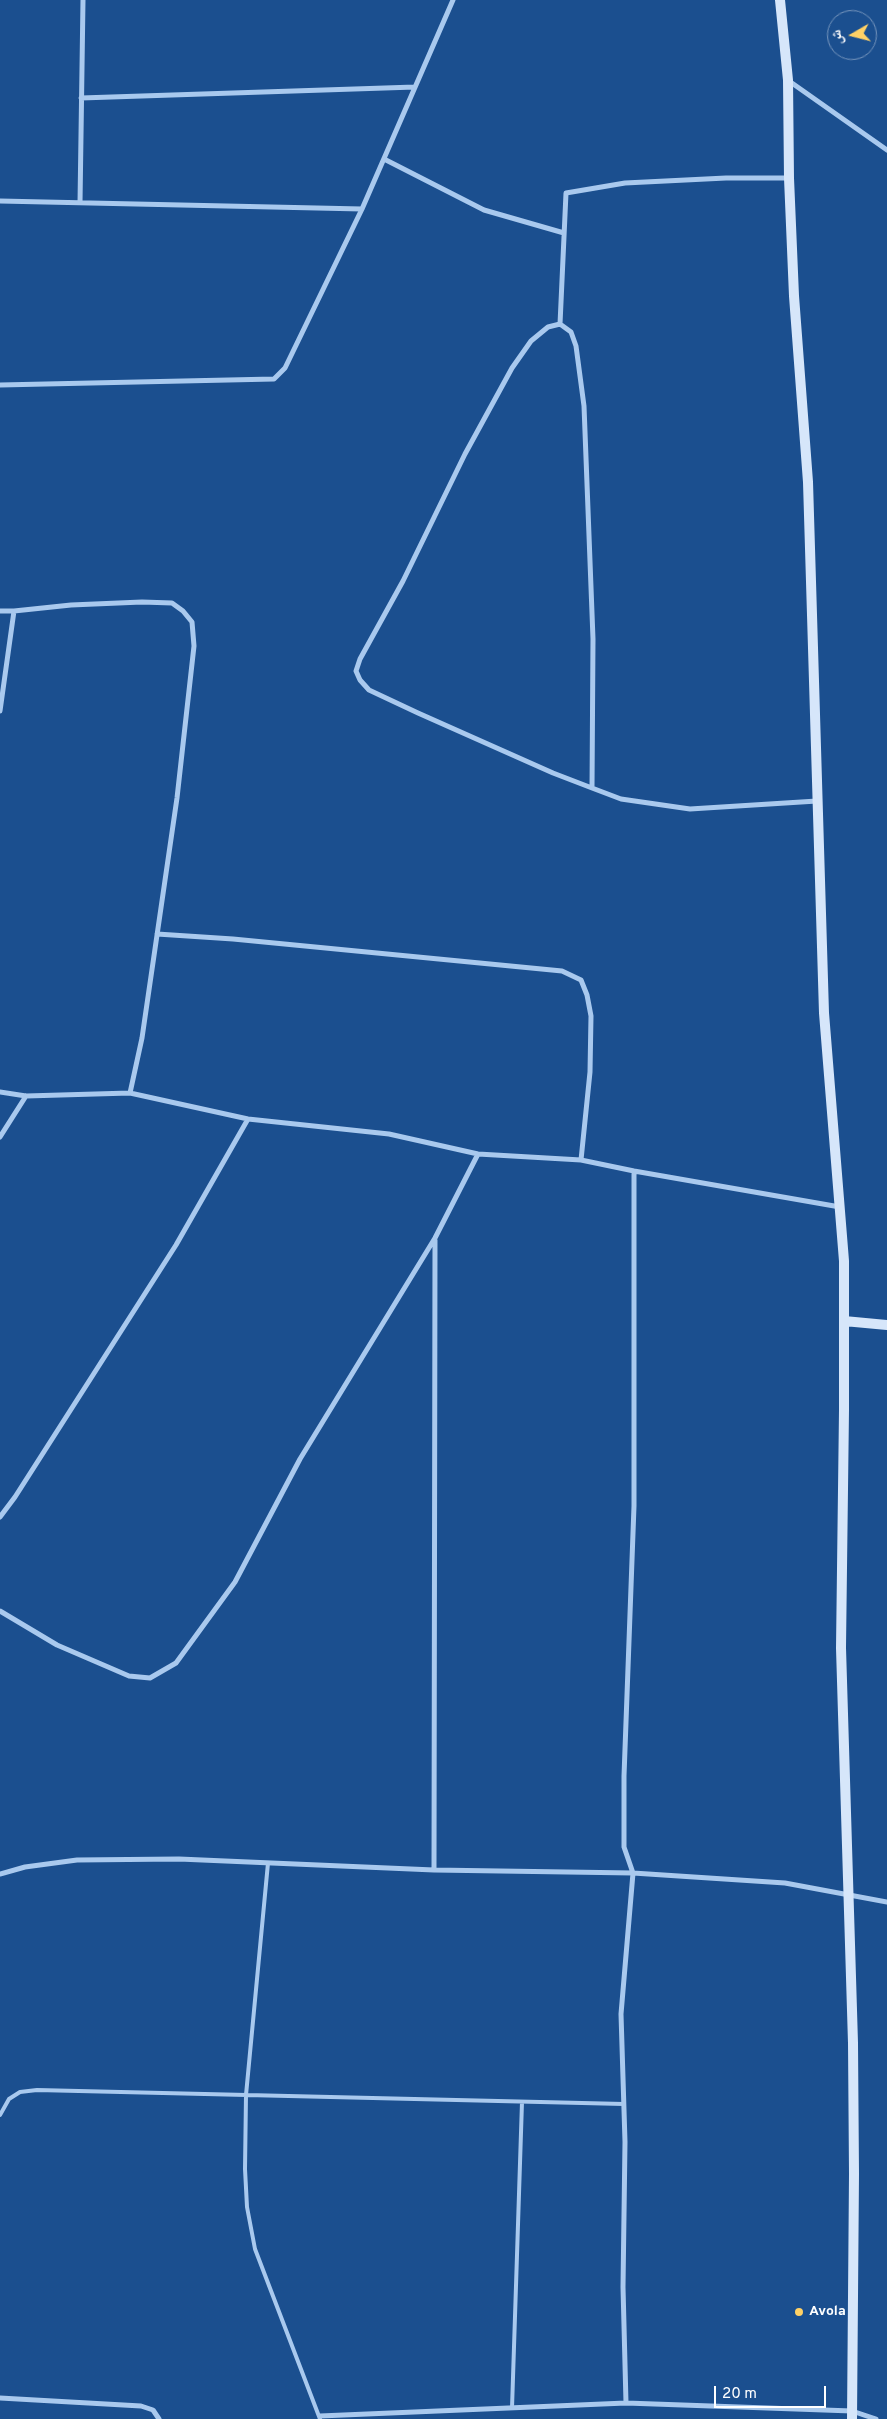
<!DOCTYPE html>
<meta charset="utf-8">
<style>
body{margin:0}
#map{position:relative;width:887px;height:2419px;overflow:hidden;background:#1b4f8f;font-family:Overpass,"Noto Naskh Arabic",sans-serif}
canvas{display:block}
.north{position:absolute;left:827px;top:10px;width:50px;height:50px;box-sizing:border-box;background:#1b4f8f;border:1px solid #7695bc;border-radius:50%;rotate:262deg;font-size:14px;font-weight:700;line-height:20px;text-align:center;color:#fff}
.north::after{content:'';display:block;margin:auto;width:18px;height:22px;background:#ffd166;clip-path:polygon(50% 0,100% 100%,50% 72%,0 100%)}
.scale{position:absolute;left:714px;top:2386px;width:112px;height:22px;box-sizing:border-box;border:2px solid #fff;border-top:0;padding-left:6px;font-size:15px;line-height:18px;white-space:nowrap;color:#fff;-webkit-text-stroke:4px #1b4f8f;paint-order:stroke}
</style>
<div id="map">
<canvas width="887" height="2419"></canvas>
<div class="north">ش</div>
<div class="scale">20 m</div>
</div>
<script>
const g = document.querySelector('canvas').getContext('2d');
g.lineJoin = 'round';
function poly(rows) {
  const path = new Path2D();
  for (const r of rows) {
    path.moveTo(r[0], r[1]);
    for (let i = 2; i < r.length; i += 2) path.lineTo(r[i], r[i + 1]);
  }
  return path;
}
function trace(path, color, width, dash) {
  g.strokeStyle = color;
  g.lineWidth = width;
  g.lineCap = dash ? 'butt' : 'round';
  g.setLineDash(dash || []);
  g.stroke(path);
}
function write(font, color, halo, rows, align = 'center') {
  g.font = font + ' Overpass,sans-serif';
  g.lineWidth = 4.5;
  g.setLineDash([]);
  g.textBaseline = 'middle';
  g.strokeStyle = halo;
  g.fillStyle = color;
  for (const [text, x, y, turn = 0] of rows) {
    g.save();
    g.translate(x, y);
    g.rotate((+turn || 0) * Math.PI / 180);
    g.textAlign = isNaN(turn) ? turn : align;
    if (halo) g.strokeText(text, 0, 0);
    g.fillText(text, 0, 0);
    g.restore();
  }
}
trace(poly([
 [268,1863,246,2095,245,2169,247,2207,255,2249,320,2419],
 [0,2115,9,2099,20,2092,37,2090,624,2104],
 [512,2408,522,2102]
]), '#a9c9ee', 4);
trace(poly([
 [789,81,887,150],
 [81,98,415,87],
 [384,159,484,210,564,233],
 [0,201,362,209],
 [80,203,83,0],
 [560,324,566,193,625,183,726,178,789,178],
 [0,385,274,379,285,368,362,209,453,0],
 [0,611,14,611],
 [0,711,14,611,71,605,142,602,172,603,183,611,192,622,194,646,177,798,142,1038,130,1093],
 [592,788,593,639,584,406,576,346,571,332,560,324,548,327,531,341,512,368,465,454,403,581,360,659,356,671,360,680,369,690,418,713,553,773,592,788,621,799,690,809,817,801],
 [157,934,233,939,562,971,581,980,587,995,591,1016,590,1072,581,1160],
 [0,1092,26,1096,130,1093,248,1119,389,1134,478,1154,581,1160,634,1171,840,1207],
 [0,1137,26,1096],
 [0,1517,15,1497,176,1245,248,1119],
 [0,1611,57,1645,129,1676,150,1678,176,1663,235,1582,300,1459,435,1238,478,1154],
 [434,1870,435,1240],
 [0,1874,25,1867,77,1860,179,1859,434,1870,633,1873,785,1883,887,1902],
 [0,2398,141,2406,153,2410,159,2419],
 [626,2403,852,2411,876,2419],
 [320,2416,626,2403,623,2287,625,2142,621,2014,633,1873,624,1847,624,1776,634,1506,634,1171]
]), '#a9c9ee', 5);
trace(poly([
 [780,0,788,80,789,178,794,296,808,482,824,1013,844,1261,844,1410,841,1648,853,2043,854,2174,852,2419],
 [844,1321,887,1325]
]), '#d6e6fa', 10);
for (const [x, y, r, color] of [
 [799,2312,5,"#ffd166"]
]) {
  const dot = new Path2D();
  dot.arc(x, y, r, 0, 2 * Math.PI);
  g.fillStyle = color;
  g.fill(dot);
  trace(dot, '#1b4f8f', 2);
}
write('bold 14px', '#fff', '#1b4f8f', [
 ["Avola",809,2312]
], 'left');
</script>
